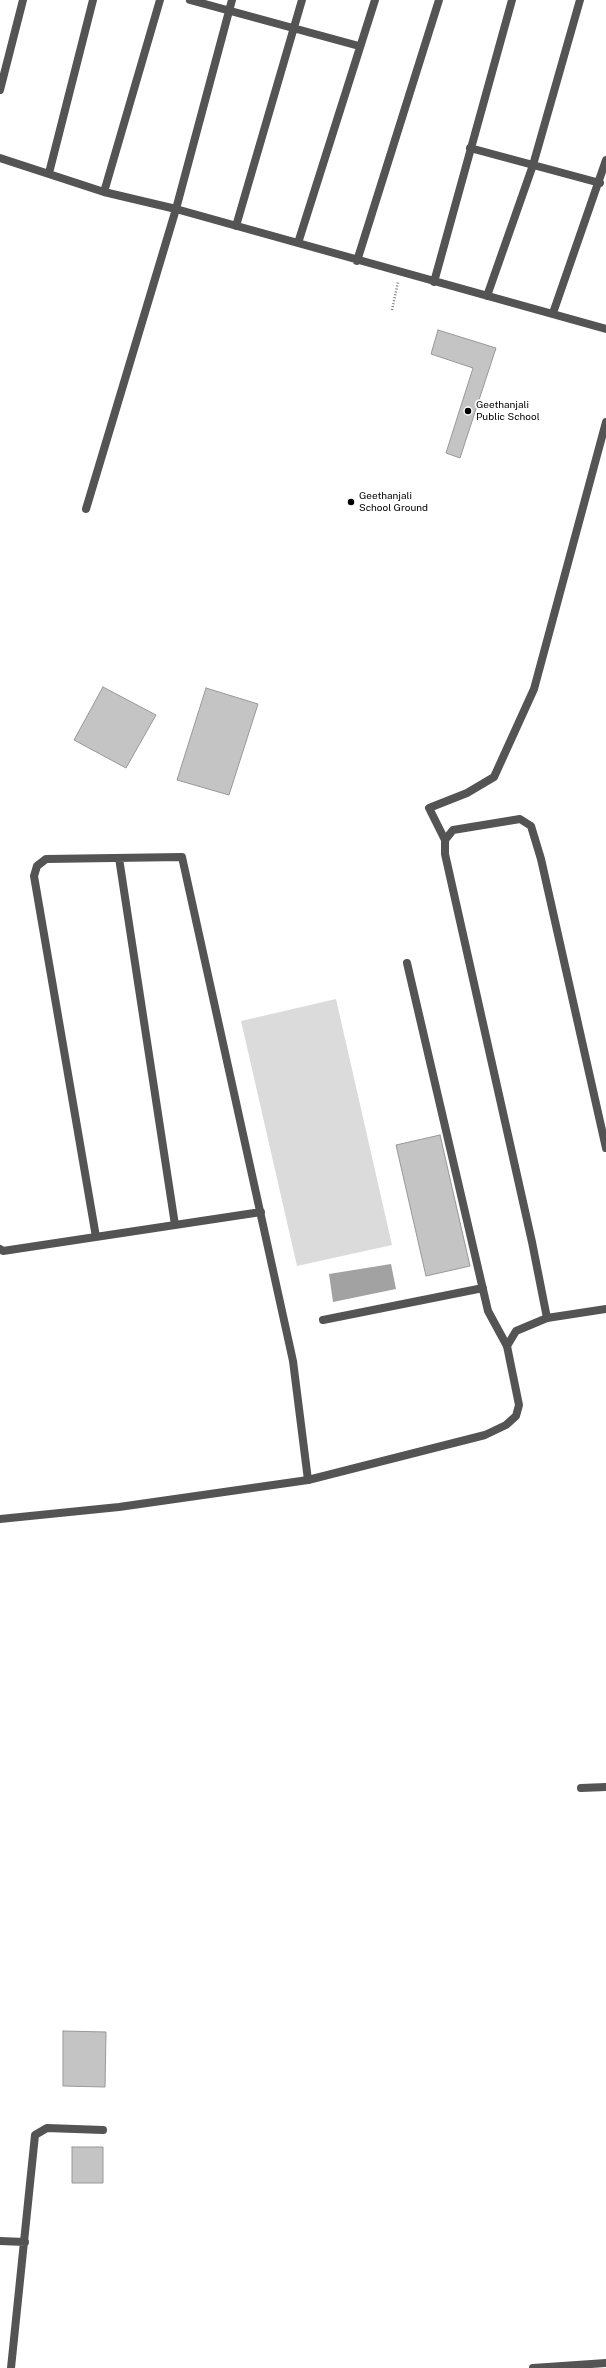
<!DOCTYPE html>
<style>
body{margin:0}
canvas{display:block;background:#fff}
</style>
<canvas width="606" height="2368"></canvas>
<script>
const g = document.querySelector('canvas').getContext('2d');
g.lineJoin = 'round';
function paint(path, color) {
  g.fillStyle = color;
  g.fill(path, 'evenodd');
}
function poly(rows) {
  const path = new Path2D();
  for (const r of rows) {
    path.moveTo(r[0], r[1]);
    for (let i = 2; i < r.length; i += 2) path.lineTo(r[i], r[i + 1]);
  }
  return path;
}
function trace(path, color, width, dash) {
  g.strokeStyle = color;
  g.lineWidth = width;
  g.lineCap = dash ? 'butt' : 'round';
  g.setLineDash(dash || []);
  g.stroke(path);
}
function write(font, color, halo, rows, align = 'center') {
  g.font = font + ' "Public Sans",sans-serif';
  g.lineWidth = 3.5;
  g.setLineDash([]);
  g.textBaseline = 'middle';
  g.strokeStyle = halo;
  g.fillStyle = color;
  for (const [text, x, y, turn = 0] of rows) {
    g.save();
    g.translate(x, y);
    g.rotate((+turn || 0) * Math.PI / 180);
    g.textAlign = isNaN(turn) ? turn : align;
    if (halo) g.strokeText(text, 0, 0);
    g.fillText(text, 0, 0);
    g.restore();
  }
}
paint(poly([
 [336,999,392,1245,297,1266,241,1021]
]), '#dbdbdb');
paint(poly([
 [391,1264,396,1289,333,1302,329,1274]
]), '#a2a2a2');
const building = poly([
 [438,330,496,348,460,458,446,453,473,368,431,354,438,330],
 [103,687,156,715,126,768,74,740,103,687],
 [206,688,258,704,229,795,177,780,206,688],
 [440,1135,470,1266,426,1276,396,1145,440,1135],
 [63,2031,106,2032,105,2087,63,2086,63,2031],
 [72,2147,103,2147,103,2183,72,2183,72,2147]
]);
paint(building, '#c4c4c4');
trace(building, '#989898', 1);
trace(poly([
 [392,310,398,282]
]), '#767676', 2.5, [1, 2]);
trace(poly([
 [407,963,488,1311,507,1346],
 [323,1320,483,1288]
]), '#545454', 8);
trace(poly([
 [190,0,359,46],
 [0,90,23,0],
 [470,148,600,183],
 [0,158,104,192,176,209,606,329],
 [49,173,93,0],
 [104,192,160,0],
 [236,226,302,0],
 [298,243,375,0],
 [357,261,439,0],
 [434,282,512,0],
 [487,296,533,165,580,0],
 [553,313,606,160],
 [86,509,176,209,232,0],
 [445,840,429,808,467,793,494,777,534,689,606,422],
 [119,858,175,1225],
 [96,1237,34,876,37,866,46,859,182,857,293,1361,308,1480],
 [0,1249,3,1251,261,1212],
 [547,1318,532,1242,445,854,445,840,453,830,520,819,531,826,541,859,606,1148],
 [581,1788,606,1787],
 [0,2241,25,2242],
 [11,2368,35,2135,47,2128,103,2130],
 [533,2368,606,2363]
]), '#545454', 8);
trace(poly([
 [0,1519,119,1507,308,1480,485,1435,506,1425,516,1416,519,1405,507,1346,516,1331,547,1318,606,1309]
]), '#545454', 8);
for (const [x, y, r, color] of [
 [468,411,4,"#000"],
 [351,502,4,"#000"]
]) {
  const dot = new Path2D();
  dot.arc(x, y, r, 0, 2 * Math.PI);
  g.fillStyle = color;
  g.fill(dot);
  trace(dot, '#fff', 1.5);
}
write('10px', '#000', '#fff', [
 ["Geethanjali",476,405],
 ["Public School",476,417],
 ["Geethanjali",359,496],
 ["School Ground",359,508]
], 'left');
</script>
